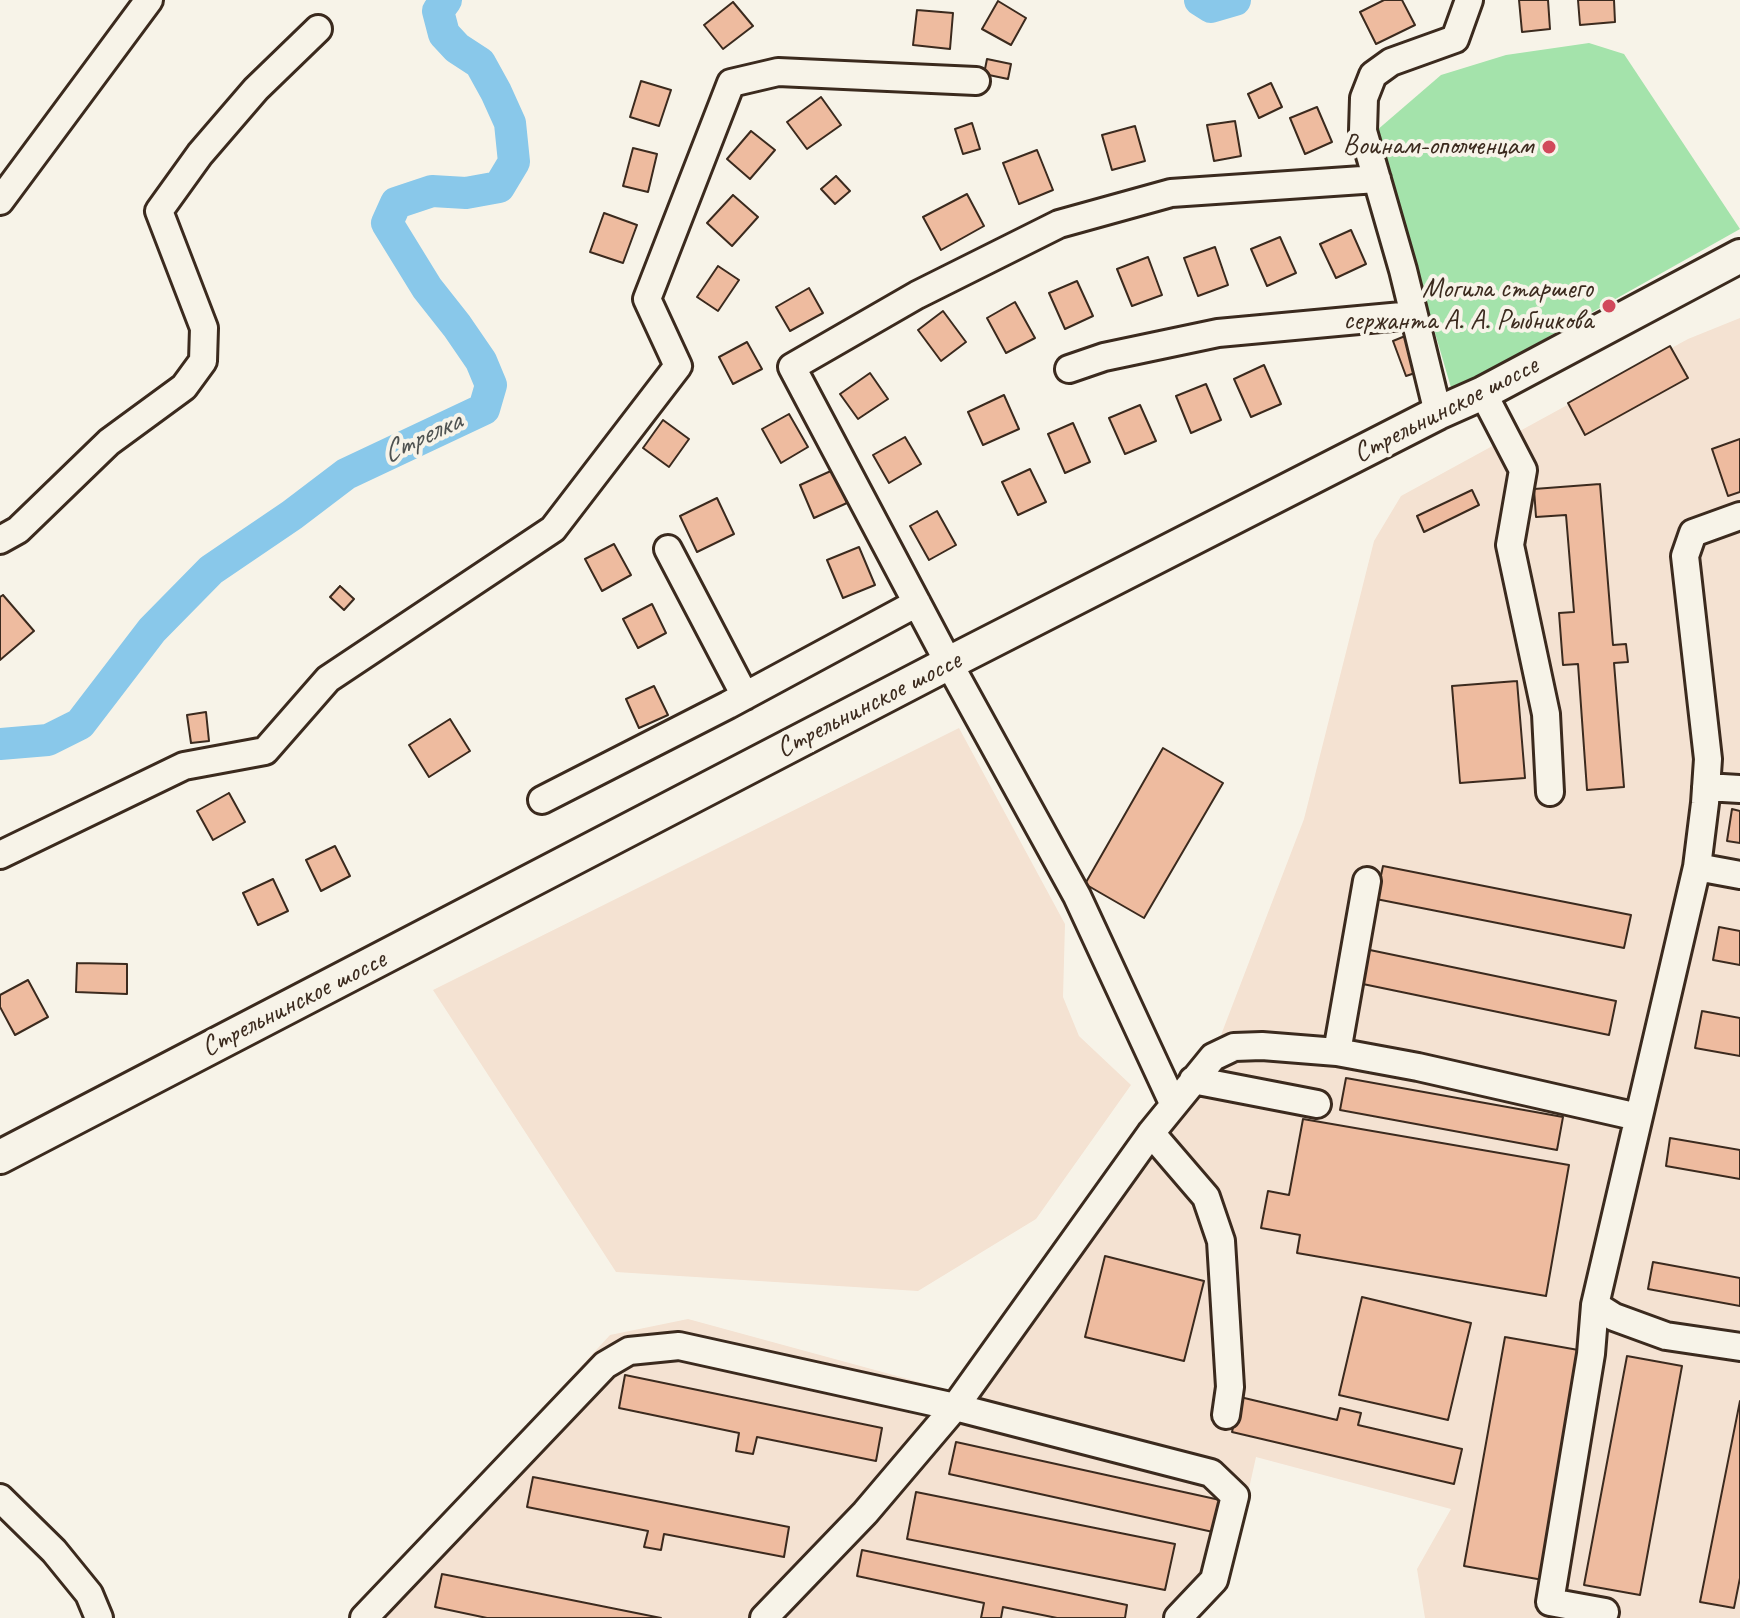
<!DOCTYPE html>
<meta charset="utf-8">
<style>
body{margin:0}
canvas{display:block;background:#f7f3e8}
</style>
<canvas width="1740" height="1618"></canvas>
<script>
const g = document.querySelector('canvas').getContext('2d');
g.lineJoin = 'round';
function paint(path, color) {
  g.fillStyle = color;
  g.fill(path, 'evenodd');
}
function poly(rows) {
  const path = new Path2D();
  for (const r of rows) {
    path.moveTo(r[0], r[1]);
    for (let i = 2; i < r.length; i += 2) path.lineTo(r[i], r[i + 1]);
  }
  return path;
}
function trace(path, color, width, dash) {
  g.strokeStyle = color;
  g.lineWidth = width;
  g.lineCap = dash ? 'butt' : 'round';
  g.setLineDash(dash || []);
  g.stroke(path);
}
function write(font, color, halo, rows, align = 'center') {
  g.font = font + ' Caveat,sans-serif';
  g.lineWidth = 8;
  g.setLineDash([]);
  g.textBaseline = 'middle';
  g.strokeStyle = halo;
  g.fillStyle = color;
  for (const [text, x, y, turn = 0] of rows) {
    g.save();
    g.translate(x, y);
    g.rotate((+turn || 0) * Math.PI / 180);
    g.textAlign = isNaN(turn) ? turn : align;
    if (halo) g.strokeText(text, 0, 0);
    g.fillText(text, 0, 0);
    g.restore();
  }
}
paint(poly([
 [1740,318,1740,501,1700,517,1668,556,1740,526,1740,1618,1425,1618,1417,1569,1451,1509,1256,1457,1238,1538,1194,1618,349,1618,610,1335,688,1319,952,1391,1221,1035,1304,819,1374,541,1401,496,1688,339],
 [959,728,1065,924,1063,997,1079,1036,1131,1085,1036,1219,918,1291,616,1272,433,990]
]), '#f4e2d2');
paint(poly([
 [1589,43,1624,54,1740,229,1452,391,1376,131,1441,75,1506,55]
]), '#a4e3ab');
trace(poly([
 [1200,0,1211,7,1235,0],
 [0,744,48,740,80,724,152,630,211,570,292,515,346,474,484,409,491,385,481,361,457,326,427,288,387,223,396,203,432,191,466,193,499,187,514,162,510,123,496,92,480,63,457,48,444,34,438,11,446,0]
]), '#89c8ea', 32);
const building = poly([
 [1384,0,1402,0,1415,25,1376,44,1360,12,1384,0],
 [1519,0,1548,0,1550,29,1522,32,1519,0],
 [1578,0,1614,0,1615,22,1580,25,1578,0],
 [998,1,1026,18,1011,45,982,29,998,1],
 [733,2,753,26,723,49,704,25,733,2],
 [917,10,953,13,950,49,913,45,917,10],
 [987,59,1011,64,1008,79,984,74,987,59],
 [641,81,671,90,659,126,630,117,641,81],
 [1271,83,1282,107,1259,118,1248,94,1271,83],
 [821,97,841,125,807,149,787,122,821,97],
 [1317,107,1332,142,1305,154,1290,118,1317,107],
 [1235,121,1241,156,1214,161,1207,125,1235,121],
 [972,123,980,149,963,154,955,129,972,123],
 [1135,126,1145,161,1112,170,1102,135,1135,126],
 [751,131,775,150,750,179,727,159,751,131],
 [633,148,657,154,648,192,623,186,633,148],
 [1037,150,1053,190,1019,204,1003,163,1037,150],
 [836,176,850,191,835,204,821,189,836,176],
 [967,194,984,226,941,250,923,217,967,194],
 [733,195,758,217,732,246,707,223,733,195],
 [604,213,637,225,623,263,590,252,604,213],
 [1351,230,1366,264,1336,278,1320,244,1351,230],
 [1280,237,1296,273,1267,286,1251,249,1280,237],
 [1215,247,1228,285,1198,296,1184,258,1215,247],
 [1148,257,1162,295,1132,306,1117,269,1148,257],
 [718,266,739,280,718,311,697,297,718,266],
 [1077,281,1093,316,1065,329,1049,293,1077,281],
 [809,288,823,313,790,331,776,307,809,288],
 [1015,302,1035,338,1006,353,987,318,1015,302],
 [943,311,966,342,941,361,918,330,943,311],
 [1410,334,1424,370,1406,376,1393,341,1410,334],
 [747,342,762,369,733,384,719,357,747,342],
 [1670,346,1688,378,1585,435,1568,403,1670,346],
 [1264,365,1281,404,1251,417,1234,379,1264,365],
 [870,373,888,399,858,419,840,394,870,373],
 [1206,384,1221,420,1191,433,1176,396,1206,384],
 [1004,395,1019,429,983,445,968,412,1004,395],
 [1140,405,1156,441,1125,454,1109,418,1140,405],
 [789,414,808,447,781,463,762,429,789,414],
 [663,420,689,439,669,467,643,448,663,420],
 [1073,423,1090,462,1065,473,1048,434,1073,423],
 [905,437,921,464,889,483,873,455,905,437],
 [1740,439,1740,492,1728,496,1712,449,1740,439],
 [1030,469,1046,502,1018,515,1002,482,1030,469],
 [833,470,847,503,814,518,800,485,833,470],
 [1600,484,1613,645,1626,644,1628,662,1614,663,1624,787,1587,790,1578,664,1563,665,1559,613,1574,612,1566,515,1536,517,1534,489,1600,484],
 [1472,490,1479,505,1424,532,1417,516,1472,490],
 [717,498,734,534,697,552,680,516,717,498],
 [937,511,956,545,929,560,910,526,937,511],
 [614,544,631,575,602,591,585,559,614,544],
 [859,547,875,585,843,598,827,560,859,547],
 [340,586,354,599,344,610,330,597,340,586],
 [3,595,34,631,0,660,0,597,3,595],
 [652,604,666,633,638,648,623,619,652,604],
 [1517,681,1525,778,1460,783,1452,686,1517,681],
 [654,686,668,715,639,728,626,699,654,686],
 [206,712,209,741,191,743,187,715,206,712],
 [450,719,470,751,429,777,409,745,450,719],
 [1163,748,1223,783,1144,918,1085,884,1163,748],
 [229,793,245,822,213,840,197,811,229,793],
 [1732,809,1740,811,1740,843,1727,841,1732,809],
 [335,846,350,876,321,891,306,860,335,846],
 [1383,866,1631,915,1624,948,1376,899,1383,866],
 [273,879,288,911,258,925,243,893,273,879],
 [1719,927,1740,931,1740,965,1713,960,1719,927],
 [1365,949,1616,1001,1609,1035,1358,983,1365,949],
 [77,963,127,964,127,994,76,992,77,963],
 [28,980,48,1017,15,1035,0,1007,0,995,28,980],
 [1702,1011,1740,1018,1740,1056,1695,1048,1702,1011],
 [1346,1078,1563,1117,1557,1150,1340,1110,1346,1078],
 [1303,1119,1569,1165,1546,1296,1297,1253,1300,1235,1261,1228,1268,1191,1289,1195,1303,1119],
 [1670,1138,1740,1150,1740,1179,1666,1166,1670,1138],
 [1105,1256,1204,1281,1184,1361,1085,1337,1105,1256],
 [1653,1262,1740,1278,1740,1306,1648,1289,1653,1262],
 [1362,1297,1471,1323,1448,1420,1339,1395,1362,1297],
 [1505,1337,1584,1351,1543,1580,1464,1566,1505,1337],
 [1627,1356,1682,1366,1640,1595,1584,1585,1627,1356],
 [625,1375,882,1428,876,1461,757,1437,753,1454,736,1451,739,1433,619,1408,625,1375],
 [1240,1397,1337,1420,1340,1408,1361,1413,1358,1425,1462,1449,1454,1484,1232,1432,1240,1397],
 [1740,1401,1740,1578,1734,1608,1700,1602,1740,1401],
 [956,1442,1220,1500,1213,1532,949,1474,956,1442],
 [533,1477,789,1527,784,1557,664,1534,661,1550,644,1547,648,1531,527,1507,533,1477],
 [916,1492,1175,1544,1165,1590,907,1539,916,1492],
 [862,1550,1127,1605,1125,1618,1057,1618,1003,1607,1001,1618,981,1618,984,1603,857,1576,862,1550],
 [442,1574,661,1618,487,1618,435,1607,442,1574]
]);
paint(building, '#eebb9f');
trace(building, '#3b2a1e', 2);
const minor = poly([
 [0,201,149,0],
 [1069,369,1104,357,1218,333,1413,315],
 [1483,393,1523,470,1510,545,1546,714,1550,792],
 [1438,413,1403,270,1363,131,1364,98,1373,75,1391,62,1455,39,1469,0],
 [1740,516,1693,533,1685,556,1708,759,1705,803,1697,867,1595,1305,1614,1317,1666,1336,1740,1347],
 [0,540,18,530,109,442,184,387,203,361,204,328,159,211,200,154,256,89,318,29],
 [668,549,745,696],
 [1706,787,1740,789],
 [542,800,728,705,917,603],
 [0,855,184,766,265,751,328,679,553,529,678,366,647,299,731,83,778,72,976,81],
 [1697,867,1740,875],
 [1337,1052,1367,881],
 [1193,1080,1317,1104],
 [1173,1103,1077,896,946,658,792,367,917,295,1059,224,1171,193,1377,179],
 [1151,1133,1206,1197,1221,1241,1230,1387,1226,1415],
 [1595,1305,1591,1354,1550,1602,1605,1612],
 [0,1498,54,1551,89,1594,99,1618],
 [364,1618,605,1365,629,1351,679,1346,955,1407,1211,1473,1235,1496,1214,1580,1178,1618],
 [764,1618,865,1513,955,1407,1151,1133,1213,1057,1234,1047,1262,1046,1337,1052,1418,1067,1638,1117]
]);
const major = poly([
 [0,1157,949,663,1438,413,1483,393,1740,256]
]);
trace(minor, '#3b2a1e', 32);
trace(major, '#3b2a1e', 38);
trace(minor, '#f7f3e8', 26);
trace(major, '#f7f3e8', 32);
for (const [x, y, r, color] of [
 [1549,147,8,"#d1495b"],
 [1609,306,8,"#d1495b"]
]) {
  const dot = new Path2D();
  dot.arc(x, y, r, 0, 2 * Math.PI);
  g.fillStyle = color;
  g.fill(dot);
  trace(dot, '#f7f3e8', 3);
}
write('28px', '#3b2a1e', '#f7f3e8', [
 ["Воинам-ополченцам",1533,147],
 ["Могила старшего",1593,290],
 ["сержанта А. А. Рыбникова",1593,322]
], 'right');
write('28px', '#3b2a1e', '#f7f3e8', [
 ["Стрельнинское шоссе",1446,410,-27],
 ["Стрельнинское шоссе",869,705,-27],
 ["Стрельнинское шоссе",294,1004,-27]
]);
write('italic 30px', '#4e5251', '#f7f3e8', [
 ["Стрелка",422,438,-25]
]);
</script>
